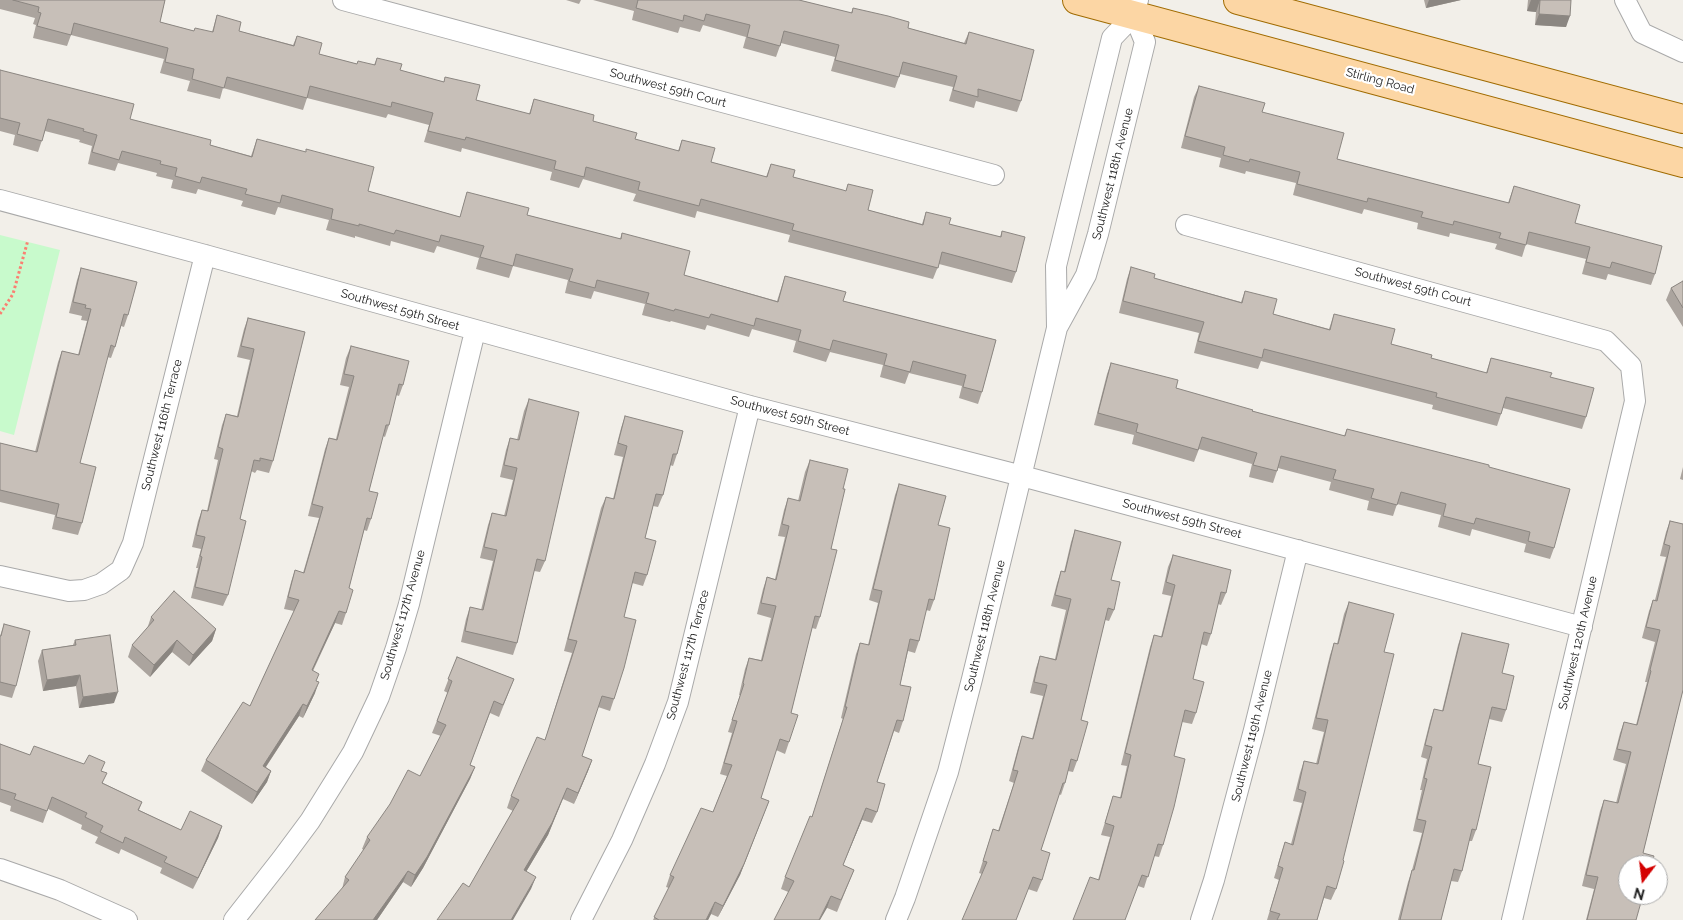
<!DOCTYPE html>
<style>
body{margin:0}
#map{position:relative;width:1683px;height:920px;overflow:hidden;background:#f2efe9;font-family:Raleway,sans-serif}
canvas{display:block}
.north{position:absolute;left:1618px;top:855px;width:50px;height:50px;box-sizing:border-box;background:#fff;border:1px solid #a7a7a7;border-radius:50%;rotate:195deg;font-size:14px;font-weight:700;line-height:20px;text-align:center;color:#222}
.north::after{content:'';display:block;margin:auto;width:18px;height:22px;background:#d40000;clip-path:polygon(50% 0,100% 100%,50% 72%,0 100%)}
</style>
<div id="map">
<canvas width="1683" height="920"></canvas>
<div class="north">N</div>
</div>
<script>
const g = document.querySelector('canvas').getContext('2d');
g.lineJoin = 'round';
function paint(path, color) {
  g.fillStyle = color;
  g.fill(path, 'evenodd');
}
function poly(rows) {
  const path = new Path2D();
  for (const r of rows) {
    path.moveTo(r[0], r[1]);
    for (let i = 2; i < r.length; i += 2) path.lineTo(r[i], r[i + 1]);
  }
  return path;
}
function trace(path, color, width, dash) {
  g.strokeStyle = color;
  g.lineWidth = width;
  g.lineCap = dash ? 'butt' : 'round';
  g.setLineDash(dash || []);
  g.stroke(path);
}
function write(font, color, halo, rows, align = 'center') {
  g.font = font + ' Raleway,sans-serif';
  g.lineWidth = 4.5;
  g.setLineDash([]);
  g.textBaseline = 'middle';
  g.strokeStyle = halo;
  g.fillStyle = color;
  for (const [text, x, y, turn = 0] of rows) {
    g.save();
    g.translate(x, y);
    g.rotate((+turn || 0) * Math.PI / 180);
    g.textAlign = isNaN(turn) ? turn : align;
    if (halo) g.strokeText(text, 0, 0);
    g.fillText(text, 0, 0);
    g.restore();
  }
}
paint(poly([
 [0,235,60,250,14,435,0,431]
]), '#c8facc');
const street = poly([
 [343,0,994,175],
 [1625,0,1642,33,1683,52],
 [0,200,205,255,750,406,1022,476,1582,627],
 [1186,225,1606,341,1631,366,1635,401,1512,920],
 [1058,326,1086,275,1098,234,1145,42,1134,15],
 [0,576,69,591,84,590,101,584,121,570,133,543,205,255],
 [0,869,60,890,127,920],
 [234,920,281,860,310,821,353,752,379,697,396,648,409,604,475,331],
 [581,920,622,840,655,764,678,702,750,406],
 [896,920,905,898,948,772,972,679,1057,328,1056,266,1112,38,1134,15,1138,0],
 [1201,920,1214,880,1254,730,1298,550]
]);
const primary = poly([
 [1077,0,1683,163],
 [1238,0,1683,119]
]);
trace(street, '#a9a9a9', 22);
trace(primary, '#a06b00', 30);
trace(poly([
 [0,314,13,294,28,240]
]), '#fa8072', 3, [2.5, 2.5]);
trace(street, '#fff', 20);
trace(primary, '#fcd6a4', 28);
paint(poly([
 [0,0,165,0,160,22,194,31,212,32,217,15,239,31,293,45,297,36,319,54,357,64,374,65,377,58,400,70,444,82,445,77,476,100,529,114,534,99,593,121,635,139,678,151,682,140,711,162,766,177,771,164,793,177,846,191,848,184,868,210,922,224,926,212,949,224,1000,237,1002,231,1016,272,1012,283,939,264,933,279,788,242,790,235,697,211,695,218,633,201,636,194,583,179,579,188,550,180,552,172,462,148,461,152,424,142,429,125,388,114,386,118,307,98,303,110,223,88,220,99,187,91,190,81,160,73,164,59,71,35,67,46,33,38,36,25,33,24,35,18,0,9],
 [566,0,581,0,579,4],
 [593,0,799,0,851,13,853,8,908,28,964,43,969,32,1021,101,1017,112,976,101,974,108,949,101,953,87,900,74,895,88,831,71,835,57,781,43,776,57,743,48,746,37,703,25,700,32,680,27,678,33,632,20,634,11],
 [1424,0,1461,0,1426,8],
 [1528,0,1571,0,1566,27,1535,25,1536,12,1527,11],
 [0,70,130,119,210,145,251,156,257,139,368,191,460,217,467,192,527,215,620,239,622,233,684,275,777,301,785,276,843,301,996,340,982,392,978,404,959,398,962,386,909,373,905,384,880,377,883,365,830,352,826,362,793,352,796,341,752,329,749,337,707,325,705,330,671,321,670,322,642,315,645,304,594,291,591,299,565,293,568,280,513,266,509,278,476,269,479,258,437,246,434,253,391,241,390,246,355,236,355,238,326,230,329,220,278,207,275,215,241,206,243,201,198,189,196,194,171,188,173,180,156,176,157,173,118,163,115,171,88,164,92,146,79,142,80,140,45,131,38,152,13,145,15,135,0,131],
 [1199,86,1262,112,1337,159,1508,203,1514,186,1575,223,1655,274,1651,285,1608,274,1606,280,1582,274,1586,259,1526,244,1522,257,1495,249,1497,244,1450,233,1449,237,1417,229,1418,223,1364,209,1362,214,1293,195,1296,183,1246,171,1245,174,1219,167,1221,158,1181,148,1194,97],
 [1131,267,1154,278,1241,302,1245,291,1273,314,1329,329,1334,314,1391,344,1431,358,1486,373,1491,358,1550,377,1586,417,1582,429,1503,408,1497,426,1432,409,1433,405,1261,361,1258,369,1194,353,1199,333,1119,313,1127,279],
 [81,268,128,315,124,327,121,326,115,347,111,358,107,357,80,463,82,523,78,535,52,529,55,515,0,502,0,443,35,452,58,362,62,351,78,355,87,321,81,320,82,316,69,313,77,280],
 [1683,281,1683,327,1666,300,1671,288],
 [248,318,305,332,273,461,269,473,257,470,255,473,251,471,240,519,228,595,223,606,191,598,198,568,196,568,201,549,192,547,198,521,202,510,207,511,218,460,214,459,222,425,226,414,237,416,250,360,237,357,244,329],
 [351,346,403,385,399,396,396,395,389,425,385,437,383,436,369,491,371,519,367,531,364,530,349,588,346,613,342,625,335,623,313,671,316,681,315,693,303,718,299,716,266,767,271,771,267,782,252,804,201,771,206,760,250,706,294,611,284,609,291,582,295,570,303,573,319,518,308,516,325,449,329,438,336,439,349,387,340,385,346,358],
 [1111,363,1176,388,1252,411,1344,436,1347,429,1489,467,1554,548,1550,559,1524,552,1526,544,1472,529,1470,536,1438,527,1441,515,1397,504,1393,516,1367,510,1369,501,1329,490,1331,482,1278,468,1273,483,1249,477,1252,464,1199,449,1194,462,1132,444,1134,435,1094,425,1107,374],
 [529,399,545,561,540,572,534,571,517,643,513,655,461,642,466,619,470,607,481,610,493,561,480,558,488,525,492,513,504,516,513,480,500,477,506,450,510,438,517,440,524,411],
 [625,416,677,454,673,466,670,465,663,495,658,507,653,506,645,538,647,575,643,586,632,583,624,617,614,699,610,711,598,707,582,756,592,760,588,771,574,804,563,799,548,835,526,872,531,889,469,887,513,811,507,808,511,796,545,740,572,653,564,651,601,508,606,497,613,499,623,457,614,455,621,428],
 [810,460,843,489,831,549,820,617,816,629,812,628,791,713,789,742,785,754,776,750,761,798,769,801,740,875,718,917,711,914,708,920,653,920,669,888,666,887,670,875,713,812,727,776,720,774,732,733,728,732,740,695,739,695,745,669,749,658,761,660,771,618,757,614,763,589,767,577,775,579,785,537,778,536,784,510,788,498,798,501,805,472],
 [1683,467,1683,480,1680,479],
 [899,484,938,525,934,600,930,611,926,610,919,641,915,653,908,651,900,685,903,721,899,733,894,731,877,782,877,812,872,823,862,820,843,865,854,870,837,912,781,889,785,877,812,817,843,719,841,718,856,654,860,643,868,645,878,603,869,600,895,495],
 [1670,521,1683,524,1683,522,1683,690,1643,853,1636,920,1586,920,1594,889,1582,886,1600,811,1604,800,1616,803,1626,764,1613,760,1620,733,1624,722,1636,725,1647,682,1645,682,1655,642,1642,638,1649,611,1653,600,1655,600,1666,557,1660,556,1666,532],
 [1075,530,1111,580,1114,610,1109,621,1105,620,1081,720,1077,761,1073,772,1068,771,1065,783,1061,795,1059,794,1041,850,1042,880,1037,892,979,873,993,829,998,831,1014,783,1009,781,1018,748,1022,736,1032,739,1043,696,1030,693,1036,668,1040,656,1055,659,1066,610,1051,606,1057,583,1061,571,1064,572,1071,542],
 [1173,555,1226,593,1221,605,1218,604,1211,634,1207,646,1201,644,1193,679,1196,713,1192,724,1182,722,1174,756,1163,845,1159,857,1154,856,1144,888,1138,886,1098,880,1110,837,1101,835,1113,796,1120,798,1127,766,1121,765,1150,647,1154,635,1161,637,1171,596,1162,594,1168,567],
 [1349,602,1384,652,1336,889,1331,900,1324,898,1317,920,1267,920,1279,880,1274,878,1281,854,1285,842,1291,844,1302,803,1293,801,1300,773,1304,761,1316,764,1324,732,1312,729,1330,655,1334,643,1337,644,1344,614],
 [151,617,216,629,212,641,189,666,172,652,150,677,128,657,132,645,147,629],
 [4,624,16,686,12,698,0,695,0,636],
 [1462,633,1502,673,1506,710,1502,722,1489,719,1478,764,1476,830,1472,841,1469,841,1462,871,1458,882,1451,881,1441,920,1398,920,1408,882,1412,870,1422,833,1413,831,1422,790,1420,790,1427,759,1421,757,1430,721,1434,709,1442,711,1458,645],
 [75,640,114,703,79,708,76,686,43,691,38,661,42,650,73,645],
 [457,657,514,679,499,717,490,713,470,765,475,767,470,779,423,868,411,887,403,882,377,920,315,920,342,889,345,877,364,850,362,849,367,837,420,776,441,736,432,733,448,693,444,691],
 [0,744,30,755,102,771,103,783,142,802,139,810,181,830,222,826,218,838,193,889,160,873,162,868,121,849,119,854,95,843,98,837,81,829,82,825,48,809,43,823,10,811,11,806,0,802]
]), '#aba49e');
paint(poly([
 [1429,0,1461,0,1426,8],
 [1531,0,1540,0,1536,12,1527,11],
 [1539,14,1570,16,1566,27,1535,25],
 [339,611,335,623,307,682,312,670],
 [216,629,212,641,189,666,193,655],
 [177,640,172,652,150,677,154,665],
 [80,675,76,686,43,691,47,680],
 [319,682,315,693,303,718,307,706],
 [118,692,114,703,79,708,83,697],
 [303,704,299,716,259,777,263,766],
 [592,760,588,771,574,804,578,793],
 [475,767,470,779,423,868,411,887,415,875],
 [271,771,267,782,252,804,257,792],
 [567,788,548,835,520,882,524,870],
 [769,801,740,875,718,917,723,906],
 [866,808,862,820,838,877,843,865],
 [222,826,218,838,193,889,198,878],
 [408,871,403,882,377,920,373,920],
 [536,877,531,889,513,920,511,920],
 [831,896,827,908,820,920,819,920],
 [715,902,711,914,708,920,706,920]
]), '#8b8681');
const building = poly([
 [13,0,165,0,160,22,194,31,195,28,213,32,217,15,241,22,239,31,294,46,297,36,322,43,319,54,357,64,358,61,375,65,377,58,402,64,400,70,444,82,445,77,480,85,476,100,530,114,534,99,594,115,593,121,637,133,635,139,679,151,682,140,715,148,711,162,767,177,771,164,795,170,793,177,843,190,846,191,848,184,873,190,868,210,923,225,926,212,951,218,949,224,1001,237,1002,231,1025,237,1016,272,942,252,938,268,792,230,794,224,701,199,699,206,638,190,640,182,586,167,584,177,554,169,556,161,466,137,465,140,428,131,433,113,392,102,391,107,310,86,307,98,227,77,224,88,192,79,194,69,165,62,168,48,74,23,71,35,37,26,41,13,38,12,39,7,13,0],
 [638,0,799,0,852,13,853,8,888,16,909,22,908,28,966,44,969,32,1034,50,1021,101,978,89,978,97,953,90,957,76,903,62,899,77,835,60,839,45,784,31,780,46,747,37,750,25,706,14,704,21,684,15,683,21,636,8,638,0],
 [1538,0,1571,0,1570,16,1539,14,1540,0,1538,0],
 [0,70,134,104,130,119,211,140,210,145,252,157,257,139,306,152,306,149,374,167,368,191,460,217,467,192,529,208,527,215,621,239,622,233,690,251,684,275,778,302,785,276,846,292,843,301,996,340,982,392,963,387,966,375,913,361,910,372,884,365,887,354,833,340,830,350,798,341,801,330,756,318,754,326,711,314,709,318,675,309,674,311,646,303,649,293,597,280,595,288,569,281,573,269,516,254,513,266,480,257,484,246,441,235,439,242,396,230,394,234,359,224,359,226,331,219,333,209,282,195,280,203,245,194,247,189,202,177,200,183,175,176,177,168,160,164,161,161,122,151,119,160,92,152,97,135,83,131,84,129,48,119,42,141,17,134,20,123,0,118,0,70],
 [1199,86,1265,103,1262,112,1344,133,1337,159,1509,203,1514,186,1580,205,1575,223,1662,246,1655,274,1612,262,1610,268,1586,262,1590,247,1529,232,1526,245,1499,238,1501,233,1454,221,1453,225,1421,217,1423,212,1368,198,1367,202,1297,184,1300,172,1250,159,1249,162,1223,155,1225,147,1185,136,1199,86],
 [1131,267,1155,274,1154,278,1242,303,1245,291,1277,299,1273,314,1330,330,1334,314,1395,329,1391,344,1432,355,1431,358,1487,373,1491,358,1552,373,1550,377,1594,388,1586,417,1506,397,1501,414,1436,397,1437,393,1264,349,1262,358,1198,341,1204,322,1123,301,1131,267],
 [81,268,137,282,128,315,124,314,115,347,111,345,80,463,96,467,82,523,56,517,59,504,0,490,0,443,37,452,62,351,79,355,91,309,85,308,86,305,73,302,81,268],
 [1683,281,1683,308,1671,288,1683,281],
 [248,318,305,332,273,461,260,458,260,461,254,460,240,519,246,521,228,595,195,587,202,557,200,556,205,537,196,535,202,510,208,511,223,449,218,447,226,414,238,417,254,349,241,346,248,318],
 [351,346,409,361,403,385,399,384,389,425,386,425,369,491,378,493,371,519,367,518,349,588,353,590,346,613,339,611,312,670,319,674,316,681,319,682,307,706,303,704,263,766,271,771,257,792,206,760,243,702,250,706,299,600,288,597,295,570,304,573,323,507,312,504,329,438,337,440,354,376,344,374,351,346],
 [1111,363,1178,380,1176,388,1253,410,1252,411,1345,436,1347,429,1489,465,1489,467,1570,489,1554,548,1528,541,1530,532,1476,518,1474,524,1443,516,1446,504,1401,492,1397,505,1371,498,1374,489,1333,479,1336,470,1281,456,1277,471,1253,465,1257,453,1202,437,1198,450,1136,432,1138,424,1098,413,1111,363],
 [529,399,579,412,545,561,537,559,517,643,465,631,470,607,483,610,497,550,484,547,492,513,506,516,517,468,504,465,510,438,519,440,529,399],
 [625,416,683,431,677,454,673,454,663,495,656,494,645,538,656,541,647,575,635,572,624,617,636,620,624,668,614,699,602,696,582,756,592,760,578,793,567,788,552,823,524,870,536,877,511,920,437,920,463,883,469,887,519,800,511,796,537,737,545,740,577,641,568,639,606,497,614,499,627,446,618,443,625,416],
 [810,460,848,469,843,489,845,489,831,549,837,550,820,617,815,616,791,713,798,715,789,742,780,739,761,798,769,801,744,864,723,906,715,902,706,920,659,920,654,917,674,877,670,875,701,808,713,812,732,765,724,763,737,721,732,720,744,684,743,683,749,658,762,661,776,606,761,603,767,577,776,580,789,526,782,524,788,498,800,501,810,460],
 [899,484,946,496,938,525,950,528,934,600,929,599,919,641,910,639,900,685,911,687,903,721,897,720,877,782,885,784,877,812,866,808,843,865,854,870,841,900,831,896,819,920,774,920,794,881,785,877,810,816,812,817,847,707,845,707,860,643,869,645,882,591,873,589,899,484],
 [1670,521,1683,524,1683,690,1643,853,1654,856,1651,865,1628,865,1628,895,1643,895,1636,920,1587,920,1598,877,1586,875,1604,800,1618,803,1631,752,1617,749,1624,722,1637,725,1651,671,1650,670,1660,630,1646,627,1653,600,1657,601,1670,546,1664,544,1670,521],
 [1075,530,1121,542,1111,580,1120,582,1114,610,1108,608,1081,720,1088,722,1077,761,1071,759,1065,783,1063,783,1041,850,1050,853,1042,880,1033,877,1016,920,962,920,987,862,983,861,993,829,999,831,1018,771,1013,770,1022,736,1033,739,1047,685,1034,682,1040,656,1056,660,1071,599,1055,595,1061,571,1065,572,1075,530],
 [1173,555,1231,570,1226,593,1221,592,1211,634,1204,632,1193,679,1204,682,1196,713,1185,710,1174,756,1185,759,1174,807,1163,845,1158,844,1148,877,1142,875,1125,920,1073,920,1090,877,1099,880,1114,826,1105,823,1113,796,1121,798,1131,755,1125,753,1154,635,1162,637,1175,585,1166,582,1173,555],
 [174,591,216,629,193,655,177,640,154,665,132,645,154,620,151,617,174,591],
 [1349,602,1394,614,1384,652,1394,654,1343,860,1344,861,1336,889,1327,886,1317,920,1277,920,1280,914,1270,911,1283,868,1278,866,1285,842,1293,845,1306,792,1298,789,1304,761,1318,764,1328,720,1316,718,1334,643,1338,644,1349,602],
 [4,624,30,631,16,686,0,682,0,636,1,636,4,624],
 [1462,633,1509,644,1502,673,1514,676,1506,710,1492,707,1478,764,1491,767,1476,830,1472,829,1462,871,1454,869,1441,920,1400,920,1412,870,1414,870,1426,821,1417,819,1427,779,1424,778,1432,747,1425,745,1434,709,1443,711,1462,633],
 [110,635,118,692,83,697,80,675,47,680,42,650,76,645,75,640,110,635],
 [457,657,514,679,503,705,494,701,470,765,475,767,427,857,415,875,408,871,373,920,315,920,349,880,345,877,370,840,367,837,390,804,408,770,420,776,446,725,437,721,452,681,448,679,457,657],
 [0,744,30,755,34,746,84,764,89,755,105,762,101,771,107,773,102,783,142,802,138,810,181,830,190,811,222,826,198,878,164,862,167,857,125,837,123,843,100,832,103,826,85,817,87,813,52,797,47,811,14,799,16,794,0,789,0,744]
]);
paint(building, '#c7bfb8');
trace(building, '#8b8681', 1);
write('12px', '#222', '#fff', [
 ["Stirling Road",1380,81,15],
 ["Southwest 59th Court",668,88,15],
 ["Southwest 118th Avenue",1113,174,-76],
 ["Southwest 59th Court",1413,287,15],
 ["Southwest 59th Street",400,310,16],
 ["Southwest 59th Street",790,416,15],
 ["Southwest 116th Terrace",162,425,-76],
 ["Southwest 59th Street",1182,519,15],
 ["Southwest 117th Avenue",403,615,-74],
 ["Southwest 118th Avenue",985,626,-76],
 ["Southwest 120th Avenue",1578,643,-77],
 ["Southwest 117th Terrace",688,655,-75],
 ["Southwest 119th Avenue",1252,736,-76]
]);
</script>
